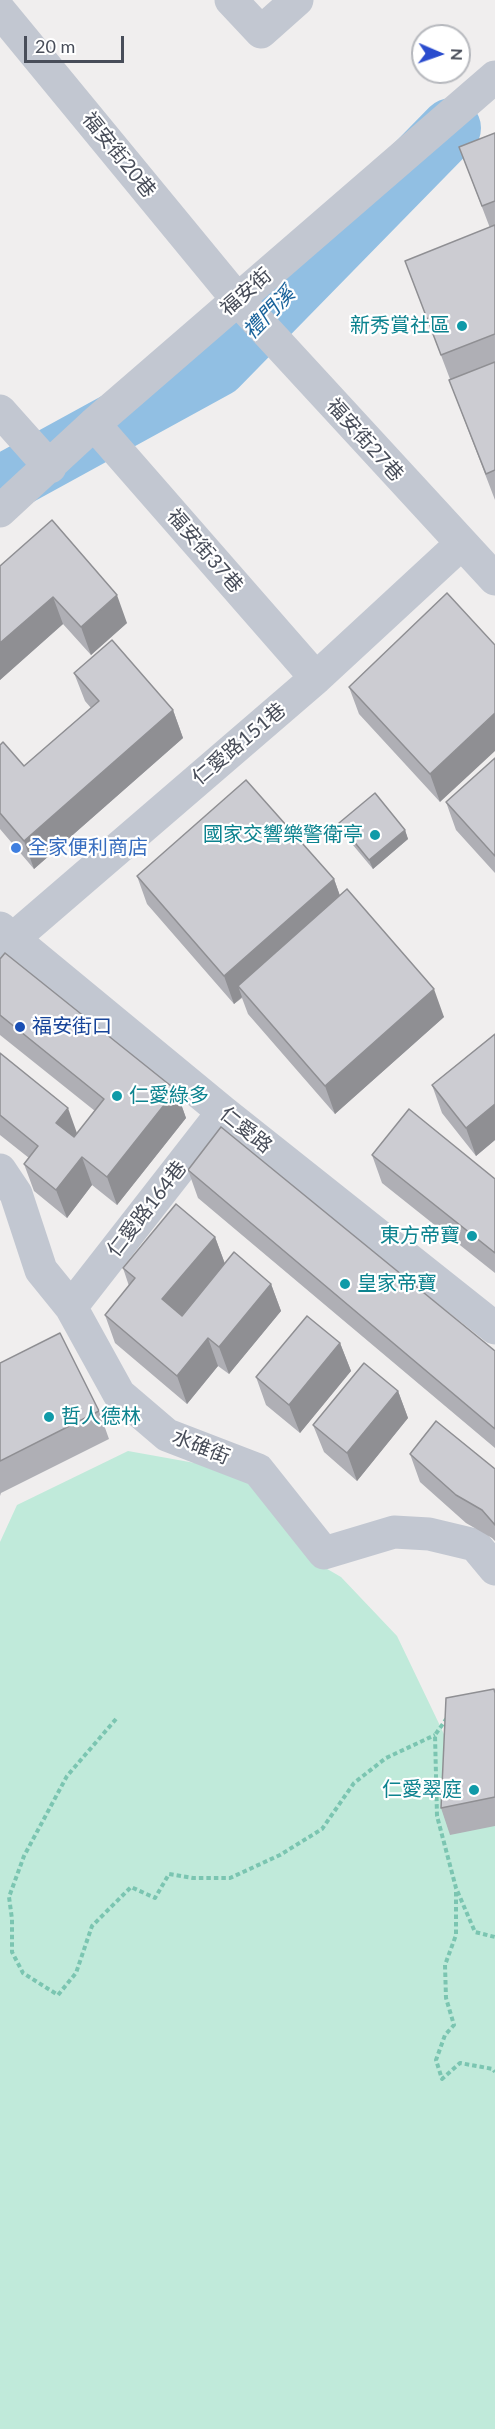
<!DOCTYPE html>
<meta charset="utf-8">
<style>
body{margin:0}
#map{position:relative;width:495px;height:2429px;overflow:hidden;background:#f0eeee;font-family:Lato,sans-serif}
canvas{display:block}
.north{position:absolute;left:411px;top:24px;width:60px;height:60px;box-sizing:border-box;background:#fff;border:2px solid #b6b8bd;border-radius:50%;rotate:92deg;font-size:16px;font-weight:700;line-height:24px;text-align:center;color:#484d59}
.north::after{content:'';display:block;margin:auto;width:21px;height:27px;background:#2a4cce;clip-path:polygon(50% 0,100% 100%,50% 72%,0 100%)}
.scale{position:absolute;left:24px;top:36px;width:100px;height:27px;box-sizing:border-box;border:3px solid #484d59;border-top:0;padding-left:8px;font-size:18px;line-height:21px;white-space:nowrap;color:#484d59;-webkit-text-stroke:4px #fff;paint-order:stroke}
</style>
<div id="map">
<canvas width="495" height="2429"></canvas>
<div class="north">N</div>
<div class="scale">20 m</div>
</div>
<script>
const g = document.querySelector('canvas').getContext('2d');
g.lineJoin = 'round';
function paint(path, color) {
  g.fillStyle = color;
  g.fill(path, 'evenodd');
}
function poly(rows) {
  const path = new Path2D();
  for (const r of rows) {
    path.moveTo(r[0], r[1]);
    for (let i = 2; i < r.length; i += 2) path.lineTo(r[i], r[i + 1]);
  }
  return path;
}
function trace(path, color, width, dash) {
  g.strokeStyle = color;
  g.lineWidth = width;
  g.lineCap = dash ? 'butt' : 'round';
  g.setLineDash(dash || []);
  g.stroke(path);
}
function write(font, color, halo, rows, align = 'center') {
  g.font = font + ' Lato,"Noto Sans TC",sans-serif';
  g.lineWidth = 4.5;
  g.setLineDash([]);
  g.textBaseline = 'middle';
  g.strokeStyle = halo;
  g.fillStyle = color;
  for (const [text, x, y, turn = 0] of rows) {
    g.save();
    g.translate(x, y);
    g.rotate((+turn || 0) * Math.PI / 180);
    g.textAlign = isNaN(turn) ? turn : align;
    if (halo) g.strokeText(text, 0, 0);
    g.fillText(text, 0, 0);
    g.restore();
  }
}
paint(poly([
 [128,1451,234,1470,266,1497,310,1559,341,1577,397,1636,454,1755,495,1826,495,2429,0,2429,0,1542,17,1505]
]), '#c0eada');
trace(poly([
 [0,486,217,367,451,128]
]), '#91bfe3', 60);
trace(poly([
 [447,1718,435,1735,437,1816,456,1888,475,1932,495,1937],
 [116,1719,67,1776,24,1856,9,1897,12,1919,12,1952,23,1973,58,1995,76,1973,92,1926,131,1887,155,1898,169,1874,193,1878,230,1878,280,1855,322,1829,354,1783,386,1758,435,1735],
 [456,1892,456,1935,445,1965,446,1998,454,2025,445,2035,436,2060,442,2079,460,2063,493,2069,495,2072]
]), '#7bc5b1', 4, [4.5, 3]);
trace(poly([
 [231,0,261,32,297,0],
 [0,11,237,299,495,579],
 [0,411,50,467],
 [94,424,316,678],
 [0,511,94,424,495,77],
 [0,928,223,1112,495,1328],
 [0,950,316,678,461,544],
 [0,1170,16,1194,41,1270,71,1307,119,1394,167,1435,258,1470,324,1553,394,1532,429,1534,475,1545,495,1569],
 [71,1307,223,1112]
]), '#c2c7d1', 33);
paint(poly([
 [495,133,495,500,459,406,449,380,450,379,415,287,490,228,459,147],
 [0,566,127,623,91,655,63,624,0,680],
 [447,593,440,802,359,714,349,687],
 [74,673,173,710,183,738,34,869,0,829,0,745,24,766,91,708,85,701],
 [495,758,495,873,456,830,446,802],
 [339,823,405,830,408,839,373,869,342,832],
 [137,876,334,879,340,896,444,1017,335,1114,248,1014,242,998,234,1004,147,904],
 [0,959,176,1090,186,1118,117,1205,92,1185,67,1218,34,1191,24,1164,29,1158,0,1135,0,1053,77,1134,95,1111,0,1035],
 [495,1034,495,1140,476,1156,442,1113,432,1085],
 [372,1155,495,1179,495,1273,382,1183],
 [188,1170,495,1351,495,1448,198,1198],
 [215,1237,225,1264,271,1284,281,1311,229,1374,218,1366,187,1404,115,1343,105,1315,129,1286,123,1268],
 [340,1343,351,1371,300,1433,266,1405,256,1377],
 [0,1363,99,1411,109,1439,1,1493,0,1496],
 [398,1391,408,1418,357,1481,324,1452,313,1425],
 [410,1454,495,1469,495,1541,492,1538,466,1523,420,1482],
 [495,1691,495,1826,450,1835,441,1808]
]), '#afafb5');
paint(poly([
 [117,595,127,623,91,655,81,627],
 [53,597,63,624,0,680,0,643],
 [173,710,183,738,34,869,24,841],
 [495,713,495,751,440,802,430,774],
 [405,830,408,839,373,869,369,860],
 [334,879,344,907,238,986,242,997,234,1004,224,976],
 [434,989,444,1017,335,1114,325,1086],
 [176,1090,186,1118,117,1205,107,1177],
 [495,1104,495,1140,476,1156,466,1128],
 [68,1108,78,1136,66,1151,56,1123],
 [82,1157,92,1185,67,1218,56,1190],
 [215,1237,225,1264,172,1327,162,1299],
 [271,1284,281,1311,229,1374,219,1347],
 [208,1338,218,1366,187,1404,177,1376],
 [340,1343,351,1371,300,1433,289,1405],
 [398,1391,408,1418,357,1481,347,1453]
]), '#8f8f93');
const building = poly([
 [495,133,495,201,482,206,459,147,495,133],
 [495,225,495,334,441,355,405,261,495,225],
 [495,362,495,470,486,474,449,380,495,362],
 [52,520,117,595,81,627,53,597,0,643,0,566,52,520],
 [447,593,495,645,495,713,430,774,349,687,447,593],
 [112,640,173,710,24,841,0,813,0,745,3,742,24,766,99,701,74,673,112,640],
 [495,758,495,856,446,802,495,758],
 [246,780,334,879,224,976,137,876,246,780],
 [375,793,405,830,369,860,339,823,375,793],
 [347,889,434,989,325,1086,238,986,347,889],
 [5,953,176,1090,107,1177,82,1157,56,1190,24,1164,38,1146,0,1115,0,1053,68,1108,56,1123,74,1137,104,1099,0,1015,0,959,5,953],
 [495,1034,495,1104,466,1128,432,1085,495,1034],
 [409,1109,495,1179,495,1253,372,1155,409,1109],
 [221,1127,495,1351,495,1429,188,1170,221,1127],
 [176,1204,215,1237,162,1299,182,1316,234,1252,271,1284,219,1347,208,1338,177,1376,105,1315,135,1278,123,1268,176,1204],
 [307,1316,340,1343,289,1405,256,1377,307,1316],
 [60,1333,99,1411,0,1461,0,1363,60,1333],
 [364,1363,398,1391,347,1453,313,1425,364,1363],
 [436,1421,495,1469,495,1525,482,1510,456,1495,410,1454,436,1421],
 [494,1689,495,1693,495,1797,441,1808,446,1698,494,1689]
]);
paint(building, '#ccccd2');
trace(building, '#8f8f93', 1.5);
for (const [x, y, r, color] of [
 [462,326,6,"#0f9aa8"],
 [375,835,6,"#0f9aa8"],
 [16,848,6,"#3f7fe0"],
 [20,1027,6,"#1a4fb4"],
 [117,1096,6,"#0f9aa8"],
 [472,1236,6,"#0f9aa8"],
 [345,1284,6,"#0f9aa8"],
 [49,1417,6,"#0f9aa8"],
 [474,1790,6,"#0f9aa8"]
]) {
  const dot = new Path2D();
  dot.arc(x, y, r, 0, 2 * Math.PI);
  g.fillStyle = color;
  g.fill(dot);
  trace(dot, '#fff', 2);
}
write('20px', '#484d59', '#fff', [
 ["福安街20巷",119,155,51],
 ["福安街",246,292,-41],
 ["福安街27巷",365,440,48],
 ["福安街37巷",205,551,49],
 ["仁愛路151巷",239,744,-40],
 ["仁愛路",246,1130,39],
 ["仁愛路164巷",147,1209,-52],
 ["水碓街",201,1447,22]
]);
write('20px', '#0d838f', '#fff', [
 ["新秀賞社區",450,326],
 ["國家交響樂警衛亭",363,835],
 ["仁愛綠多",129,1096,"left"],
 ["東方帝寶",460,1236],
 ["皇家帝寶",357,1284,"left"],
 ["哲人德林",61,1417,"left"],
 ["仁愛翠庭",462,1790]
], 'right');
write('20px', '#366cbe', '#fff', [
 ["全家便利商店",28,848]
], 'left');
write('20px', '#164399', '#fff', [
 ["福安街口",32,1027]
], 'left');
write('italic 21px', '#19629a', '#fff', [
 ["禮門溪",269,313,-46]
]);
</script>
